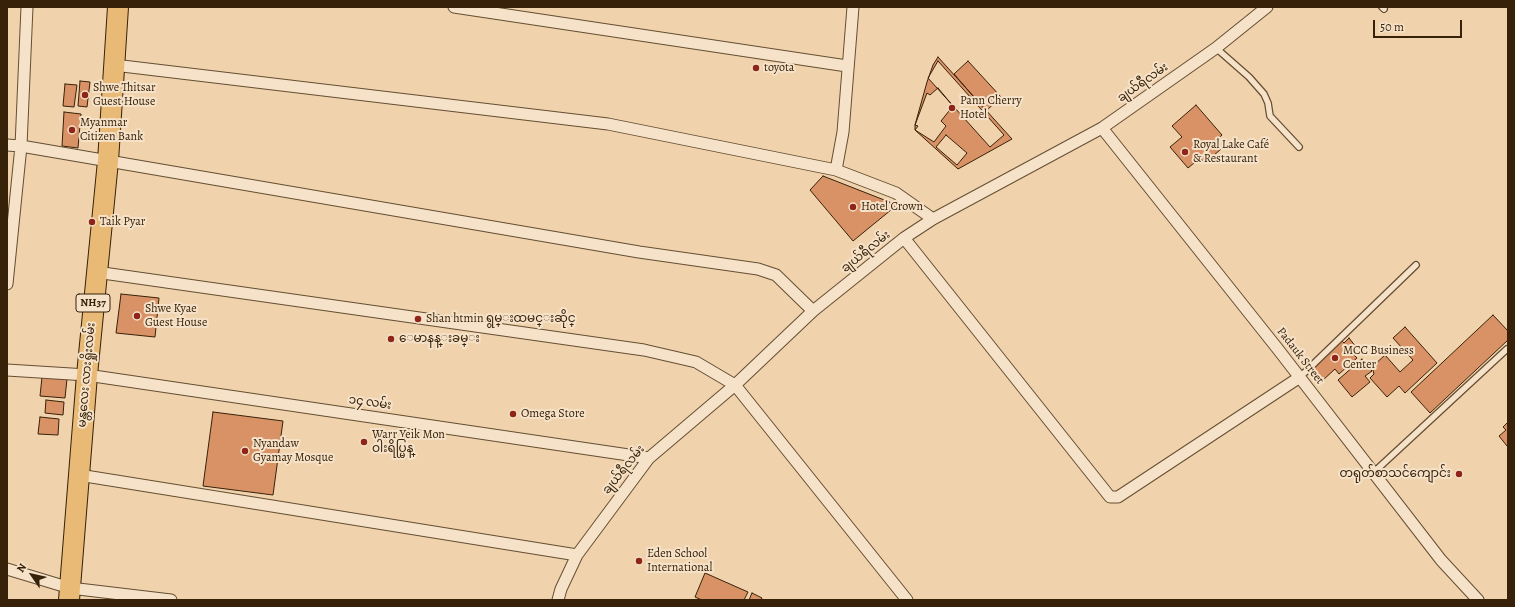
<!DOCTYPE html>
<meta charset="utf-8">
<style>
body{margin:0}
#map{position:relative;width:1515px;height:607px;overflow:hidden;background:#f0d3ac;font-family:Alegreya,serif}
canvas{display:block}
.frame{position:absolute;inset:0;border:8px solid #372109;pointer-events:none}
.north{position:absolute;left:12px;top:555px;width:40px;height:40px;-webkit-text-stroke:3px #f5e2c9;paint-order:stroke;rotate:304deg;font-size:11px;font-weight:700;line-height:16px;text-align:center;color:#372109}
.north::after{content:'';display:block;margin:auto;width:14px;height:18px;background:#372109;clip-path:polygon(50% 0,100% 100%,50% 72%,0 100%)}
.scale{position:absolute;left:1373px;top:20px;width:89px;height:18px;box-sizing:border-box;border:2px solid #372109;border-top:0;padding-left:5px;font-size:12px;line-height:14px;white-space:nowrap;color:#372109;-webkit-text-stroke:3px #f5e2c9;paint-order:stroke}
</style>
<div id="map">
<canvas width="1515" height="607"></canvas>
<div class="frame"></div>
<div class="north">N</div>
<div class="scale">50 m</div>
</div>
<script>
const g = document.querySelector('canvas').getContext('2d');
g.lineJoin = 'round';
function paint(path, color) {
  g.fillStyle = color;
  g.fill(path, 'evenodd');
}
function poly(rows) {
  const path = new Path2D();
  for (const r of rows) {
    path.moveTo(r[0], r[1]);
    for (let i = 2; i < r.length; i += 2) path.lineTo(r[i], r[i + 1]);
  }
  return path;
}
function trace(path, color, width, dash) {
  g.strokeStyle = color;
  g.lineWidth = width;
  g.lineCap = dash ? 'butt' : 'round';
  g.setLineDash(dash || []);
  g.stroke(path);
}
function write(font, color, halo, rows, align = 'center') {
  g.font = font + ' Alegreya,"Noto Sans Myanmar",serif';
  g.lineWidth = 4;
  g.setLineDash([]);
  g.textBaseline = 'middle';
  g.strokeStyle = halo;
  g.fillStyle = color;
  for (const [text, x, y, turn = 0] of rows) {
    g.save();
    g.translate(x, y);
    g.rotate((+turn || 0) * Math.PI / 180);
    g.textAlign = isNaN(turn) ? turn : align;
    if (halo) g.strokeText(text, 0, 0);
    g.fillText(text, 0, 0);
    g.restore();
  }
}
const building = poly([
 [938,57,1012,139,958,169,915,130,915,125,927,82,933,65,938,57],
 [938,61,1004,135,990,147,928,78,938,61],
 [968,61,1001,97,986,111,954,74,968,61],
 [80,81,90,82,87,107,78,106,80,81],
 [65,84,77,85,74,107,63,106,65,84],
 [938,88,953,106,941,121,946,126,934,142,915,130,918,126,915,125,927,93,930,95,938,88],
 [1196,105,1222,135,1214,142,1221,149,1205,163,1200,158,1188,168,1170,147,1182,137,1172,126,1196,105],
 [64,112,81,114,78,148,62,146,64,112],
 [946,135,967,153,957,165,936,147,946,135],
 [823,176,897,205,853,241,810,190,823,176],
 [121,294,159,298,155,337,116,333,121,294],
 [1493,315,1508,331,1508,340,1430,413,1411,392,1493,315],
 [1405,327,1437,363,1405,393,1399,386,1387,397,1370,378,1374,374,1372,367,1385,355,1400,372,1413,360,1393,338,1405,327],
 [1349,338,1356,347,1351,352,1357,358,1339,374,1335,369,1322,381,1310,367,1341,340,1344,343,1349,338],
 [1362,359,1372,371,1365,376,1370,382,1352,397,1338,380,1362,359],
 [42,377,67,379,65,398,40,396,42,377],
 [46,400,64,402,63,415,45,413,46,400],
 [213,412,283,421,273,495,203,486,213,412],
 [40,417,59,419,58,435,38,434,40,417],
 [1508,422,1508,445,1507,446,1499,436,1506,430,1503,427,1508,422],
 [705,573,748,592,744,600,702,600,695,597,705,573],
 [752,593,762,598,761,600,749,600,752,593]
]);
paint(building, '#d99265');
trace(building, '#372109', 1);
const lane = poly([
 [1382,7,1384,9],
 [1216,48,1249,77,1264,94,1268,103,1270,116,1299,147],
 [1300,377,1416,265],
 [1373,473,1507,349]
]);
const street = poly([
 [454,7,847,66],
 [853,7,843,132,836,170,896,193,933,219],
 [114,65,608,124,836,170],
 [1102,128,1277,348,1441,560,1478,600],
 [7,145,21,146,639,252,758,269,776,275,813,311],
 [904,238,1110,497,1118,497,1300,377],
 [96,272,644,350,696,362,735,385,907,600],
 [7,284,21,146,27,7],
 [7,370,87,375,649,458],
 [79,475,577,555],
 [7,569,70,588,171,600],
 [558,600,561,589,577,555,649,458,735,385,813,311,904,238,933,219,1102,128,1216,48,1267,7]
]);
const highway = poly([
 [69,600,87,375,108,161,118,7]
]);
trace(lane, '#654e32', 8);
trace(street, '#654e32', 13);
trace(highway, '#372109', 22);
trace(lane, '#f5e2c9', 5.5);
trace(street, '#f5e2c9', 11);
trace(highway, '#e8ba76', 20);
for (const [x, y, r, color] of [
 [756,68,4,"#8f2418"],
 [85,95,4,"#8f2418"],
 [952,108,4,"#8f2418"],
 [72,130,4,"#8f2418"],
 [1185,152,4,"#8f2418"],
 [853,207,4,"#8f2418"],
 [92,222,4,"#8f2418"],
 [137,316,4,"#8f2418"],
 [418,319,4,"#8f2418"],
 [391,339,4,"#8f2418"],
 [1335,358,4,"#8f2418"],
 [513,414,4,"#8f2418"],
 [364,442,4,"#8f2418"],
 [245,451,4,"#8f2418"],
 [1459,474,4,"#8f2418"],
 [639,561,4,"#8f2418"]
]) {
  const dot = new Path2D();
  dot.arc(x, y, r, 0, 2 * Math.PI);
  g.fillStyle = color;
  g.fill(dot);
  trace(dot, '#f5e2c9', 1.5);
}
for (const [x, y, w] of [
 [93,303,34]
]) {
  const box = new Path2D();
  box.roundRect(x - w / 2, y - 9, w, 18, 3);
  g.fillStyle = '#f5e2c9';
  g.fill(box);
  trace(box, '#372109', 1);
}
write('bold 11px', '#372109', null, [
 ["NH37",93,303]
]);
write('12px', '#372109', '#f5e2c9', [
 ["toyota",764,68],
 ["Shwe Thitsar",93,88],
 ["Guest House",93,102],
 ["Pann Cherry",960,101],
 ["Hotel",960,115],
 ["Myanmar",80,123],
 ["Citizen Bank",80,137],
 ["Royal Lake Café",1193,145],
 ["& Restaurant",1193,159],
 ["Hotel Crown",861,207],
 ["Taik Pyar",100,222],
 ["Shwe Kyae",145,309],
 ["Guest House",145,323],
 ["Shan htmin ရွမ္းထမင္းဆိုင္",426,319],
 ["ေမာနန္းခမ္း",399,339],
 ["MCC Business",1343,351],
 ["Center",1343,365],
 ["Omega Store",521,414],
 ["Warr Yeik Mon",372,435],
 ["ဝါးရိပ္မြန္",372,449],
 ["Nyandaw",253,444],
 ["Gyamay Mosque",253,458],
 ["တရုတ်စာသင်ကျောင်း",1451,474,"right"],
 ["Eden School",647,554],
 ["International",647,568]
], 'left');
write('12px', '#372109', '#f5e2c9', [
 ["ချယ်ရီလမ်း",1143,83,-35],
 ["ချယ်ရီလမ်း",866,252,-39],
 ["Padauk Street",1300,356,52],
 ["မန္တလေး လားရှိုးလမ်း",87,375,-85],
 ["၁၄ လမ်း",370,403,8],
 ["ချယ်ရီလမ်း",624,470,-51]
]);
</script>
